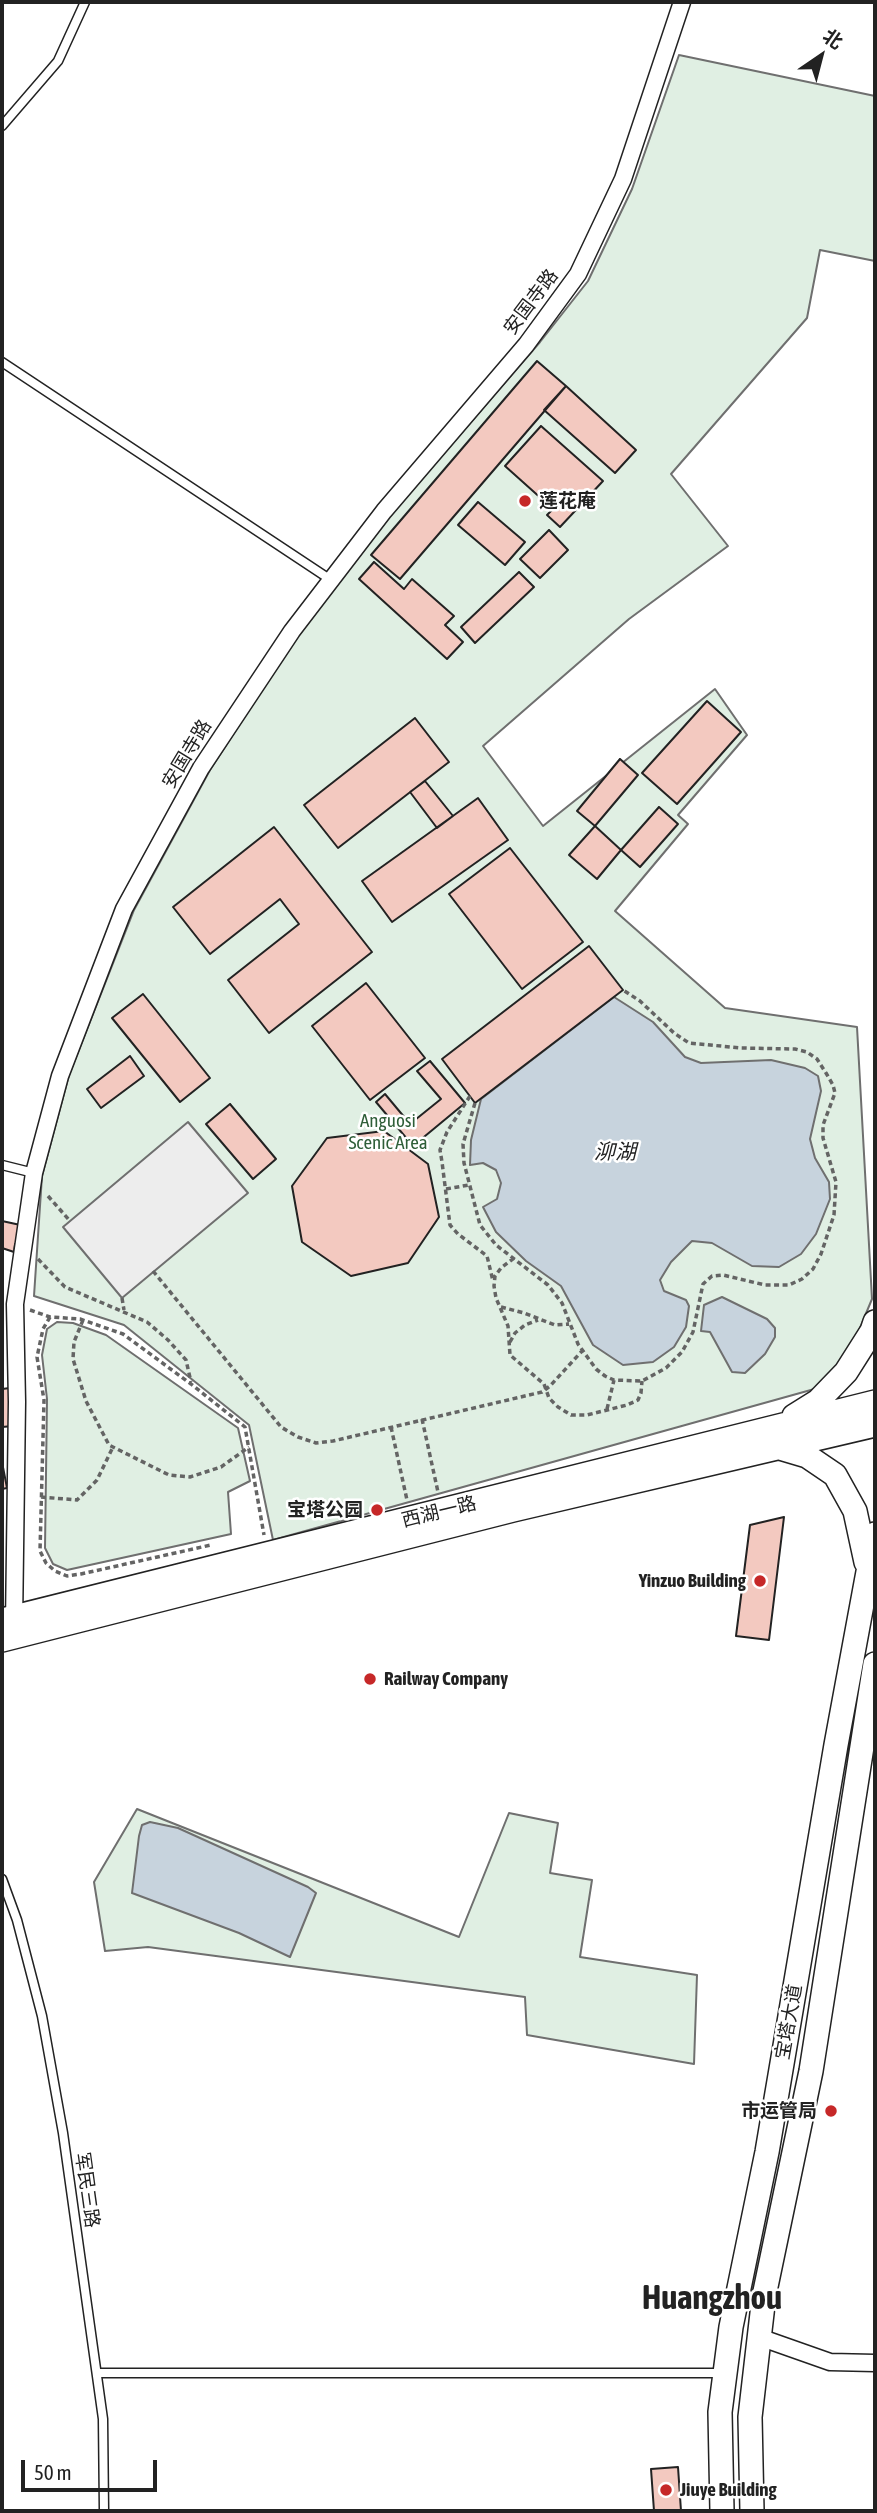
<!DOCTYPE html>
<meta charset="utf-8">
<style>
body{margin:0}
#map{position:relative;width:877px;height:2513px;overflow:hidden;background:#fff;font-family:"Asap Condensed","Noto Sans SC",sans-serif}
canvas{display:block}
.frame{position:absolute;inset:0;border:4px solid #222;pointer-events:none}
.north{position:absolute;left:786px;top:21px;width:70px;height:70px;-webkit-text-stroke:5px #fff;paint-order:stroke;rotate:35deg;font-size:19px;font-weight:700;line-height:28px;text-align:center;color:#222}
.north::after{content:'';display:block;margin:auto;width:24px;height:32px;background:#222;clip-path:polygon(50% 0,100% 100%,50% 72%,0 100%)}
.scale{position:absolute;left:21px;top:2460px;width:136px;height:32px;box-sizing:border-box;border:4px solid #222;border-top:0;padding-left:9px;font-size:21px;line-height:24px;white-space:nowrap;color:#222;-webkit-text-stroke:5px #fff;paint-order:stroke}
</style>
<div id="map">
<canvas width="877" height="2513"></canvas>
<div class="frame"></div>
<div class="north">北</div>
<div class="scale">50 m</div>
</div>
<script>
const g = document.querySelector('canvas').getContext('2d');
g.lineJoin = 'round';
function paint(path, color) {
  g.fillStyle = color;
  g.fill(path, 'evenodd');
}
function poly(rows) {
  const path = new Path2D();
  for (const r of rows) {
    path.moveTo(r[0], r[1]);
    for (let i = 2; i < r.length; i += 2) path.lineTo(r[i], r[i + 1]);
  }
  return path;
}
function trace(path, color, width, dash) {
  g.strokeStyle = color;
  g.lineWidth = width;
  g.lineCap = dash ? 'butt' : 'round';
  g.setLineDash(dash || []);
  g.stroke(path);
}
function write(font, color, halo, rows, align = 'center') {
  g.font = font + ' "Asap Condensed","Noto Sans SC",sans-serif';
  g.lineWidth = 5;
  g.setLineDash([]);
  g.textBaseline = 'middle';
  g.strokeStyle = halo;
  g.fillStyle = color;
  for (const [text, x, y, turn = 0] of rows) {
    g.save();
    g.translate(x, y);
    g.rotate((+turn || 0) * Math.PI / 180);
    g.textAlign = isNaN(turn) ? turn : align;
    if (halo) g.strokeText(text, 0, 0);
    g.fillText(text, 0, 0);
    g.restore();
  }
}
const green = poly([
 [679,55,875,96,875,261,820,250,807,318,671,474,728,546,629,619,483,746,543,826,715,689,747,735,678,815,688,824,615,911,725,1008,857,1027,872,1299,850,1352,818,1388,273,1540,249,1425,124,1325,34,1296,42,1176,69,1075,134,910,210,770,296,637,393,512,540,342,588,281,632,189,679,55],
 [57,1322,73,1323,106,1335,238,1428,250,1481,228,1492,231,1534,67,1570,53,1564,45,1548,47,1399,42,1355,47,1329,57,1322],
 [137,1809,459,1937,509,1813,558,1823,550,1873,592,1880,580,1957,697,1975,694,2064,527,2035,525,1997,148,1947,105,1951,94,1882,137,1809]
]);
paint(green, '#e0efe3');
trace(green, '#6f6f6f', 2);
const parking = poly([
 [188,1122,248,1193,122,1298,63,1227,188,1122]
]);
paint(parking, '#ededed');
trace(parking, '#6f6f6f', 2);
const water = poly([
 [614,997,653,1022,685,1057,701,1063,771,1060,805,1068,818,1076,821,1091,810,1139,815,1158,829,1182,830,1199,816,1234,801,1254,779,1267,752,1266,712,1243,692,1241,671,1262,660,1280,664,1291,686,1300,689,1306,686,1327,674,1347,653,1362,623,1365,593,1345,561,1286,526,1261,496,1232,483,1207,497,1199,501,1183,496,1170,483,1163,470,1165,471,1140,481,1099,614,997],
 [722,1297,767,1319,775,1328,775,1337,765,1354,745,1373,732,1372,710,1332,701,1331,704,1305,722,1297],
 [150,1822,178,1828,308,1887,316,1893,290,1957,239,1933,132,1893,139,1836,142,1825,150,1822]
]);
paint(water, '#c7d3dd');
trace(water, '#6f6f6f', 2);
const building = poly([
 [537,361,566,386,400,579,371,555,537,361],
 [566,386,636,450,615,473,544,410,566,386],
 [541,426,603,481,560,527,547,515,553,509,505,466,541,426],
 [478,502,525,542,505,565,458,525,478,502],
 [549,530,568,550,540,578,520,559,549,530],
 [374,562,404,589,412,579,454,616,445,625,463,642,447,659,359,579,374,562],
 [519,572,534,587,475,643,461,627,519,572],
 [707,701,741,732,677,804,642,773,707,701],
 [415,718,449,762,338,848,304,805,415,718],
 [620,759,638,775,595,826,577,811,620,759],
 [425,781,453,816,437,828,410,792,425,781],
 [478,798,508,840,392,922,362,881,478,798],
 [659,807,678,824,640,867,621,850,659,807],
 [595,826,621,850,597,879,569,855,595,826],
 [274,827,372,952,269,1033,228,980,299,924,280,899,210,954,173,907,274,827],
 [510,848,583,942,522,989,449,894,510,848],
 [589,946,623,990,475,1103,442,1059,589,946],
 [366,983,425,1058,370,1100,312,1026,366,983],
 [143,994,210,1078,180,1102,112,1018,143,994],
 [130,1056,144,1076,101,1108,87,1089,130,1056],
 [430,1061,465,1103,413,1146,376,1102,385,1094,410,1124,441,1099,417,1071,430,1061],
 [230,1104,276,1159,253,1179,206,1124,230,1104],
 [384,1131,428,1164,439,1217,408,1263,351,1276,302,1242,292,1186,327,1138,384,1131],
 [2,1221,25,1226,20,1246,15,1244,14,1252,2,1248,2,1221],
 [10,1388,13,1426,2,1427,2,1389,10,1388],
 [2,1462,7,1488,2,1489,2,1462],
 [784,1517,769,1640,736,1636,750,1525,784,1517],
 [678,2467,681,2511,654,2511,651,2469,678,2467]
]);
paint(building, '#f3c9c0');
trace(building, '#222', 2);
const lane = poly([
 [2,126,58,61,85,2],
 [2,362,331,580],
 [2,1165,34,1173],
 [2,1879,17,1920,42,2016,63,2133,103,2419,104,2511],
 [97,2373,724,2373]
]);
const street = poly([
 [14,1624,17,1402,15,1304,34,1173,60,1076,124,909,201,768,292,631,384,511,526,345,578,274,623,179,682,2],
 [759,2337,830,2362,875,2363]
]);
const secondary = poly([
 [794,1416,818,1401,846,1372,872,1331,875,1322],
 [780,1448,807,1456,835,1475,855,1511,866,1562],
 [2,1620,875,1402],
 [2,1640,513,1510,875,1425],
 [722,2511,720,2412,731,2327,767,2152,836,1745,875,1534],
 [752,2511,750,2417,764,2296,811,2071,875,1664]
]);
trace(lane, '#222', 11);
trace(street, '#222', 19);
trace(secondary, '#222', 26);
trace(poly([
 [470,1096,447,1132,440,1150,442,1162,450,1225,458,1234,487,1256,493,1281],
 [475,1103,463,1144,464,1163,480,1225,496,1245,548,1285,562,1303,578,1344,596,1369,605,1376,614,1380,642,1381,666,1368,682,1352,693,1332,703,1284,712,1276,723,1275,765,1285,789,1285,802,1279,813,1269,821,1254,834,1215,836,1182,823,1138,823,1125,835,1093,833,1085,826,1073,817,1059,807,1052,795,1049,741,1048,689,1043,674,1033,640,1001,623,990],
 [446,1189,469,1185],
 [48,1196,70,1221],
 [514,1258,501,1268,495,1276,494,1286,496,1298,508,1326,510,1355,544,1384,549,1398,558,1407,571,1415,587,1415,627,1405,638,1400,641,1393,642,1381],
 [38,1259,65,1287,147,1322,168,1340,186,1360,191,1382],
 [153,1271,281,1427,298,1437,316,1443,333,1441,542,1392,550,1386,582,1351],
 [122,1298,124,1310],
 [501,1307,524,1313,555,1325,569,1324],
 [30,1310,50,1317,80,1319,123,1334,191,1384,245,1427,264,1535],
 [50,1317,43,1329,37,1357,44,1400,40,1551,46,1563,55,1571,67,1576,81,1574,211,1545],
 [83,1320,74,1342,73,1359,86,1401,109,1445,169,1475,190,1477,221,1467,249,1447],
 [510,1342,515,1333,525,1325,538,1320],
 [607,1409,614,1380],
 [422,1419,438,1492],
 [391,1427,407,1500],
 [41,1497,77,1500,97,1480,113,1447]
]), '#646464', 3.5, [5, 3.5]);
trace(lane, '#fff', 8);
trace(street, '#fff', 16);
trace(secondary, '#fff', 23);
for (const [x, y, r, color] of [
 [525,501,7,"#c62828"],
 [377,1510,7,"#c62828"],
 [760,1581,7,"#c62828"],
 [370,1679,7,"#c62828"],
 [831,2111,7,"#c62828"],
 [666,2490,7,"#c62828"]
]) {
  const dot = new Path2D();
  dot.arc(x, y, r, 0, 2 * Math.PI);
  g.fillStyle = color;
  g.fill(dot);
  trace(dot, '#fff', 2.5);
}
write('19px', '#222', '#fff', [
 ["安国寺路",531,302,-53],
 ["安国寺路",187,754,-59],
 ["西湖一路",439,1512,-14],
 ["宝塔大道",789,2022,-80],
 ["军民三路",87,2190,82]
]);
write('bold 19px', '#222', '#fff', [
 ["莲花庵",539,501],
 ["宝塔公园",363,1510,"right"],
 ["Yinzuo Building",746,1581,"right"],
 ["Railway Company",384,1679],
 ["市运管局",817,2111,"right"],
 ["Jiuye Building",680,2490]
], 'left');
write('19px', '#2f5e38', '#fff', [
 ["Anguosi",388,1121],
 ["Scenic Area",388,1143]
]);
write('italic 21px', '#222', '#fff', [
 ["泖湖",615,1152]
]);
write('bold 33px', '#222', '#fff', [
 ["Huangzhou",712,2299]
]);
</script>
